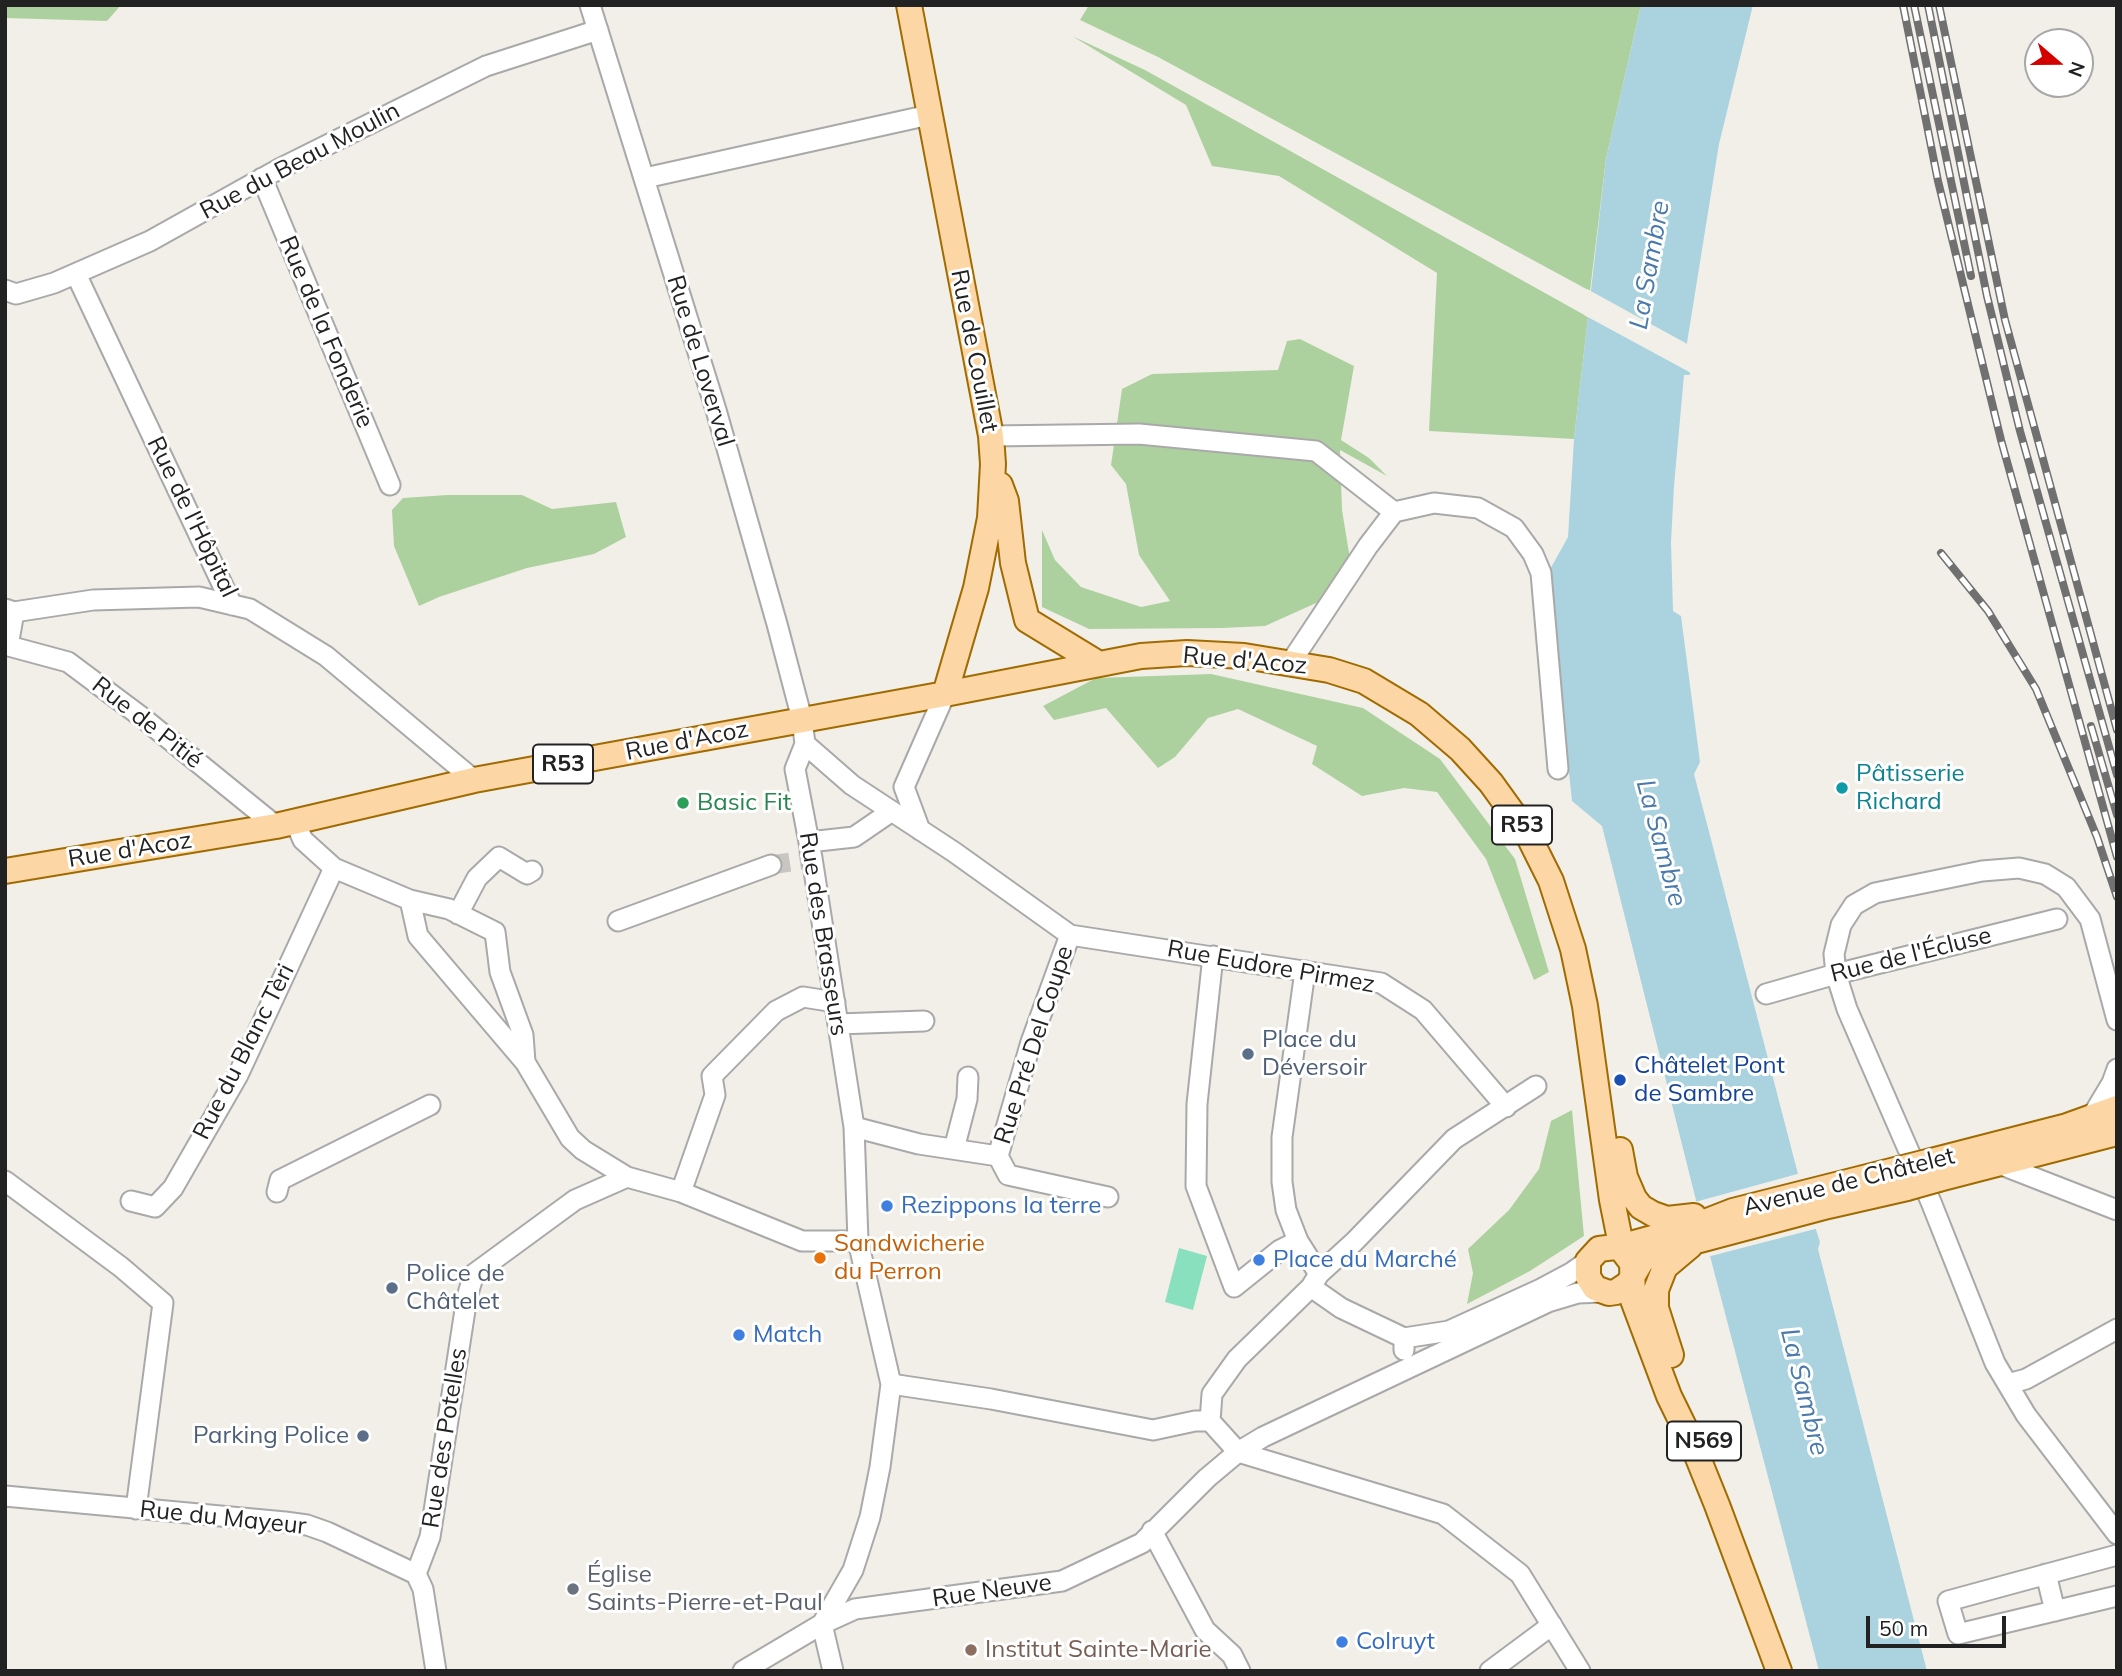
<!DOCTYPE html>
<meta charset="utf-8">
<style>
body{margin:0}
#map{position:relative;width:2122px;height:1676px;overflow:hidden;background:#f2efe9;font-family:Mulish,sans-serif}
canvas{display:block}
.frame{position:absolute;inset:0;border:7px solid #222;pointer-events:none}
.north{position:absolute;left:2024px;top:28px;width:70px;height:70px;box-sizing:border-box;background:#fff;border:2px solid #a7a7a7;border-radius:50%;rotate:110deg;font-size:19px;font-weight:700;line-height:28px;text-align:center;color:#222}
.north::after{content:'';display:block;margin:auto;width:24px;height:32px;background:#d40000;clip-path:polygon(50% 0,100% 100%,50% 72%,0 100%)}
.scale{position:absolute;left:1866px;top:1616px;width:140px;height:32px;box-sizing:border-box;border:4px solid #222;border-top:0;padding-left:9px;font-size:21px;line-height:24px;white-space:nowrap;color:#222;-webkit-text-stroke:5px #fff;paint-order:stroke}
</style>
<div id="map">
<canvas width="2122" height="1676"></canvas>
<div class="frame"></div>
<div class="north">N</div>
<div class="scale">50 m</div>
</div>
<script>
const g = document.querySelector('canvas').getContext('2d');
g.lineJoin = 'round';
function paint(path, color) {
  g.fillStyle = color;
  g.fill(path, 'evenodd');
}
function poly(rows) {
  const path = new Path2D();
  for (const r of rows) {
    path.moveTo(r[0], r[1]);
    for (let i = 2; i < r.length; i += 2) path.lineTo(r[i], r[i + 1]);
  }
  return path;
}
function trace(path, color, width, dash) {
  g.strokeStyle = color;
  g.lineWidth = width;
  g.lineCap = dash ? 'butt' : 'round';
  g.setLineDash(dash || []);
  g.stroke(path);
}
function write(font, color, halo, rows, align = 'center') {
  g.font = font + ' Mulish,sans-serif';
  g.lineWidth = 6;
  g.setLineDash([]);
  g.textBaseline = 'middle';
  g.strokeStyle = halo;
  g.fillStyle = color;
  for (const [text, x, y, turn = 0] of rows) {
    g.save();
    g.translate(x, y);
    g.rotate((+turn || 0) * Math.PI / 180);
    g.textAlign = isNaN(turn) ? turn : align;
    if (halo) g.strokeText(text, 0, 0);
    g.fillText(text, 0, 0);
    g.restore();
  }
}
paint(poly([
 [5,5,121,5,107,21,5,18],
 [1089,5,1641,5,1606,159,1590,291,1158,57,1080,20],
 [1072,36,1145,70,1588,317,1574,439,1429,431,1437,273,1279,176,1212,166,1186,105],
 [1300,339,1354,366,1341,440,1369,458,1387,476,1340,450,1342,510,1351,565,1334,595,1265,626,1223,628,1089,629,1042,607,1042,530,1055,560,1081,587,1141,607,1170,601,1139,555,1126,484,1111,465,1122,389,1152,374,1278,370,1287,341],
 [447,495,522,495,552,509,616,502,626,537,594,554,527,568,439,597,419,606,394,546,392,510,403,498],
 [1211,674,1363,708,1440,759,1515,859,1549,972,1534,980,1486,859,1437,792,1404,788,1362,796,1312,764,1317,746,1238,709,1208,718,1175,757,1158,768,1106,708,1054,720,1043,706,1096,678],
 [1572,1110,1584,1236,1530,1271,1467,1304,1473,1273,1468,1249,1509,1210,1539,1169,1551,1121]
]), '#add19e');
paint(poly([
 [1179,1248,1207,1256,1193,1310,1165,1302]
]), '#88e0be');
paint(poly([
 [1641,5,1753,5,1719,144,1687,343,1690,375,1684,375,1674,486,1671,542,1673,611,1681,616,1700,762,1694,774,1798,1174,1820,1242,1818,1249,1927,1671,1819,1671,1710,1256,1602,826,1572,801,1548,573,1568,537,1574,439,1606,159]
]), '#aad3df');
paint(poly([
 [1587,289,1691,346,1693,374,1584,315],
 [1801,1173,1819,1228,1707,1257,1695,1202]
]), '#f2efe9');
trace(poly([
 [771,865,803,860]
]), '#c8c6c1', 19, [19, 10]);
const minor = poly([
 [590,5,716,410,777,624,802,719,805,744,852,785,954,852,1070,935,1381,983,1423,1010,1506,1107],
 [262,178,390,485],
 [645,178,929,115],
 [76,274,232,605],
 [5,290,16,294,54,283,150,241,279,169,486,66,598,30],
 [991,436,1139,434,1316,451,1394,512,1434,503,1478,508,1514,528,1533,554,1541,573,1558,769],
 [5,609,14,612,93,600,199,597,250,609,326,656,474,780],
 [5,645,68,662,143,718,276,826],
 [8,646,14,612],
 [1291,662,1368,546,1394,512],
 [805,744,795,769,812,858,854,1127,858,1241,891,1384,880,1467,870,1517,853,1570,822,1624],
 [295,822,303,840,334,868,410,900,418,936,525,1062],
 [920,830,904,787,945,694],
 [809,842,854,837,892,811],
 [410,900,449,909,495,932,500,972,523,1035,525,1062,570,1138,583,1150,627,1177,681,1192,802,1241,858,1241],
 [458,914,477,878,499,857,527,874,532,871],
 [618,921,771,865],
 [1213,956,1197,1104,1196,1186,1234,1287,1280,1250,1298,1241],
 [1305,971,1282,1137,1282,1182,1286,1210,1298,1241,1319,1274],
 [1766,994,1836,974,2057,919],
 [2117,1020,2090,919,2066,887,2045,874,2019,868,1982,871,1875,893,1854,905,1841,925,1834,954,1836,974,1847,1009,1931,1202,1995,1363,2026,1415,2117,1534],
 [838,1024,924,1021],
 [2091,1118,2112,1083,2117,1069],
 [854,1127,919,1144,998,1156],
 [954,1149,967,1099,968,1077],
 [998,1156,1031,1042,1070,935],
 [998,1156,1008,1175,1108,1197],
 [1999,1164,2117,1210],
 [5,1181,121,1267,163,1303,136,1509],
 [277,1192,280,1180,430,1105],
 [681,1192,715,1095,712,1076,776,1011,803,997,835,1002],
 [131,1201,155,1207,173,1188,238,1075,334,868],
 [1311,1287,1341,1308,1404,1338,1404,1350],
 [1404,1338,1449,1331,1541,1289,1571,1273,1588,1261],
 [891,1384,991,1399,1153,1430,1195,1421,1210,1421],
 [2008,1384,2026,1379,2117,1329],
 [1238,1452,1210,1421,1212,1394,1237,1359,1311,1287,1319,1274,1354,1242,1454,1139,1536,1086],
 [1238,1452,1443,1514,1520,1574,1580,1671],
 [5,1496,285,1522,307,1525,327,1532,416,1574,423,1589,436,1671],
 [1152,1531,1205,1630,1232,1655,1240,1671],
 [2117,1555,1948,1601,1958,1634,2117,1596],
 [416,1574,430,1537,467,1297,474,1274,575,1200,627,1177],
 [2046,1574,2055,1611],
 [822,1624,833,1671],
 [743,1671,822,1624,855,1609,1062,1581,1142,1543,1207,1478,1238,1452,1263,1437,1548,1302,1578,1293,1602,1292],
 [1490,1671,1552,1625]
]);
const major = poly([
 [909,5,991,436,993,464,990,518,976,588,945,694],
 [1000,485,1006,501,1013,563,1027,620,1099,664],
 [5,871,276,826,474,780,945,694,1141,656,1187,653,1244,656,1329,670,1364,681,1419,714,1460,749,1491,783,1527,833,1551,881,1573,949,1585,1006,1612,1200,1622,1250,1632,1263,1633,1300,1669,1396,1692,1443,1717,1505,1779,1671],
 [1620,1150,1625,1177,1634,1198,1641,1207,1653,1214,1667,1219,1694,1216],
 [1931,1161,2067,1126,2117,1108],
 [1899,1169,1733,1211,1692,1227,1634,1243,1622,1250,1615,1247,1599,1249,1588,1261,1588,1277,1595,1288,1609,1293,1616,1292,1628,1284,1642,1260,1655,1252,1828,1206,1907,1188],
 [1939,1179,2117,1133],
 [1671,1355,1656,1308,1656,1290,1665,1267,1690,1246]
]);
trace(minor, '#a9a9a9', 23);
trace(major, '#a06b00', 28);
trace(minor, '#fff', 19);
trace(major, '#fcd6a4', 24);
const rail = poly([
 [1903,5,1938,181,2001,440,2117,857],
 [1914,5,1971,276],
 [1928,5,1987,296,2020,431,2117,775],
 [1939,5,2005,320,2117,730],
 [1941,553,1988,611,2036,689,2097,837,2117,897],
 [2091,726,2117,815]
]);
trace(rail, '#707070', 8);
trace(rail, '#fff', 5, [16]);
const majorBridge = poly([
 [1899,1169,1931,1161],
 [1907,1188,1939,1179]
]);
trace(majorBridge, '#a06b00', 28, []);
trace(majorBridge, '#fcd6a4', 24);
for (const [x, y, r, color] of [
 [1842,788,7,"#0f9aa8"],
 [683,803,7,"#2e9e5b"],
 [1248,1054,7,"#5c6f8a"],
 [1620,1080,7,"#1a4fb4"],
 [887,1206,7,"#3f7fe0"],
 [820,1258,7,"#e8710a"],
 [1259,1260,7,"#3f7fe0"],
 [392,1288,7,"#5c6f8a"],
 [739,1335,7,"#3f7fe0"],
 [363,1436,7,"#5c6f8a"],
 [573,1589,7,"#6b7280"],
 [1342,1642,7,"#3f7fe0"],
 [971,1650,7,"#8d6e63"]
]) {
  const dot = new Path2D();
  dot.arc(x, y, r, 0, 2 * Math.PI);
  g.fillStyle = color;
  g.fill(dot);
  trace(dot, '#fff', 2.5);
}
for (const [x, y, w] of [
 [563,764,60],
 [1522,825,60],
 [1704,1441,74]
]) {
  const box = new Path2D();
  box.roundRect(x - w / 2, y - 19.5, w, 39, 5);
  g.fillStyle = '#fff';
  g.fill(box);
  trace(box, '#222', 2);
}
write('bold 23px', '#222', null, [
 ["R53",563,764],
 ["R53",1522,825],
 ["N569",1704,1441]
]);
write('24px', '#222', '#fff', [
 ["Rue du Beau Moulin",300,161,-28],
 ["Rue de la Fonderie",326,332,67],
 ["Rue de Couillet",974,351,79],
 ["Rue de Loverval",700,361,73],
 ["Rue de l'Hôpital",192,517,64],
 ["Rue d'Acoz",1245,661,5],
 ["Rue de Pitié",147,723,38],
 ["Rue d'Acoz",687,741,-11],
 ["Rue d'Acoz",130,850,-9],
 ["Rue des Brasseurs",823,934,81],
 ["Rue de l'Écluse",1911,955,-14],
 ["Rue Eudore Pirmez",1271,967,10],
 ["Rue Pré Del Coupe",1034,1045,-72],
 ["Rue du Blanc Tèri",244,1052,-63],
 ["Avenue de Châtelet",1849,1182,-14],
 ["Rue des Potelles",445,1438,-81],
 ["Rue du Mayeur",223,1518,6],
 ["Rue Neuve",992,1591,-8]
]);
write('24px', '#0d838f', '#fff', [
 ["Pâtisserie",1856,774],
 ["Richard",1856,802]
], 'left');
write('24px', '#27864d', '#fff', [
 ["Basic Fit",697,803]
], 'left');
write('24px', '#4e5e75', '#fff', [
 ["Place du",1262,1040],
 ["Déversoir",1262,1068],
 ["Police de",406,1274],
 ["Châtelet",406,1302],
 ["Parking Police",349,1436,"right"]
], 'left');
write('24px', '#164399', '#fff', [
 ["Châtelet Pont",1634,1066],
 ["de Sambre",1634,1094]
], 'left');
write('24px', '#366cbe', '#fff', [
 ["Rezippons la terre",901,1206],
 ["Place du Marché",1273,1260],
 ["Match",753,1335],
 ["Colruyt",1356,1642]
], 'left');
write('24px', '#c56008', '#fff', [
 ["Sandwicherie",834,1244],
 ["du Perron",834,1272]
], 'left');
write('24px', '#5b616d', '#fff', [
 ["Église",587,1575],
 ["Saints-Pierre-et-Paul",587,1603]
], 'left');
write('24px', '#785e54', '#fff', [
 ["Institut Sainte-Marie",985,1650]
], 'left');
write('italic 26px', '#4a7aab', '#fff', [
 ["La Sambre",1650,265,-80],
 ["La Sambre",1661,843,75],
 ["La Sambre",1804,1392,76]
]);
</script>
